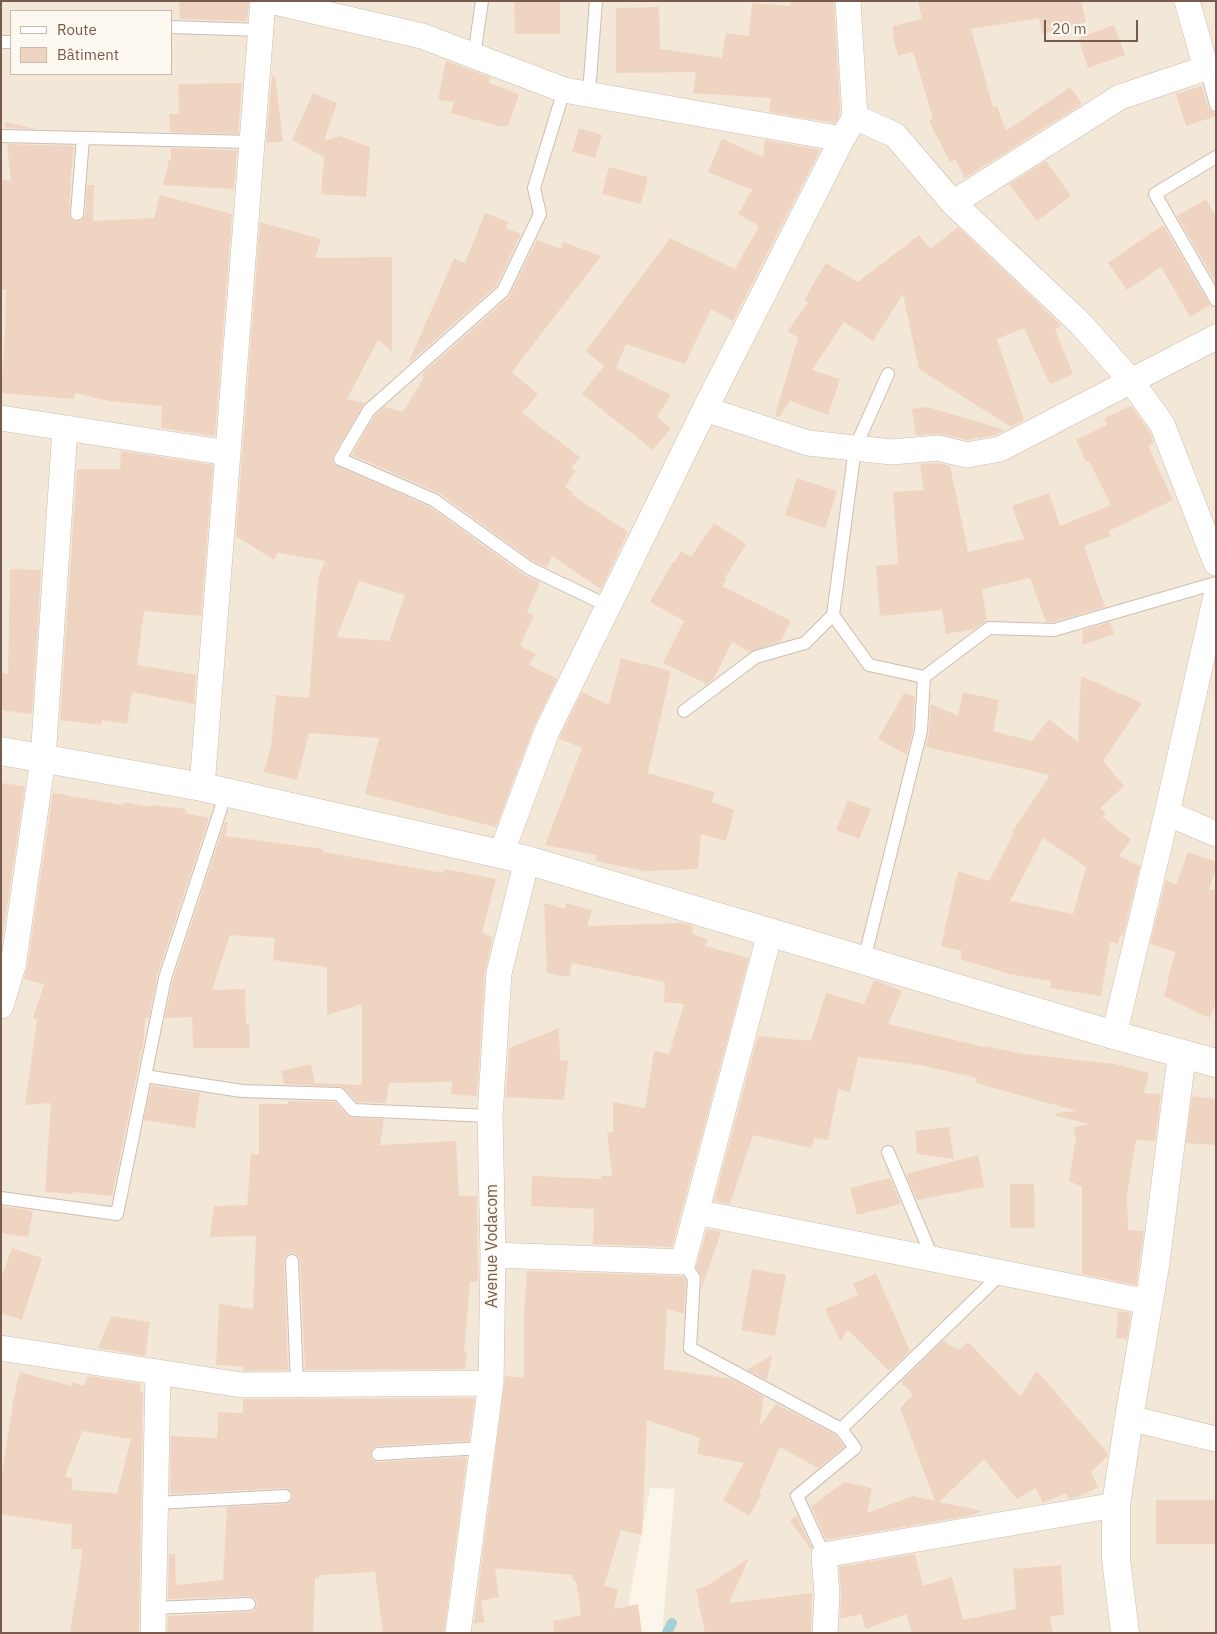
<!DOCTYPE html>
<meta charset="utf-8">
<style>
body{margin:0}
#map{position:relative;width:1217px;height:1634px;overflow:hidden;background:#fcf5ea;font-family:"IBM Plex Sans",sans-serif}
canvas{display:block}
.frame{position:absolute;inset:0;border:2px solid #765b4e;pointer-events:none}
.legend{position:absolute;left:10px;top:10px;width:162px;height:65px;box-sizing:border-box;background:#fef9f0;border:1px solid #c8baaf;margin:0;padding:6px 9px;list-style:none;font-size:15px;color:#765b4e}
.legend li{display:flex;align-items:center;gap:10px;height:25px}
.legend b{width:25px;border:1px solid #c8baaf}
.scale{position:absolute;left:1044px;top:20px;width:94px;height:22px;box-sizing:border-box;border:2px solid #765b4e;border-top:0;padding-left:6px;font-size:15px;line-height:18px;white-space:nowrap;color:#765b4e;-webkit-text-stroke:4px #fef9f0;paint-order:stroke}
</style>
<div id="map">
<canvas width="1217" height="1634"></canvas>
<div class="frame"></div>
<ul class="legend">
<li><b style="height:6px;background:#fff"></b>Route</li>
<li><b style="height:14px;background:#f0d4c2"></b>Bâtiment</li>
</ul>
<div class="scale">20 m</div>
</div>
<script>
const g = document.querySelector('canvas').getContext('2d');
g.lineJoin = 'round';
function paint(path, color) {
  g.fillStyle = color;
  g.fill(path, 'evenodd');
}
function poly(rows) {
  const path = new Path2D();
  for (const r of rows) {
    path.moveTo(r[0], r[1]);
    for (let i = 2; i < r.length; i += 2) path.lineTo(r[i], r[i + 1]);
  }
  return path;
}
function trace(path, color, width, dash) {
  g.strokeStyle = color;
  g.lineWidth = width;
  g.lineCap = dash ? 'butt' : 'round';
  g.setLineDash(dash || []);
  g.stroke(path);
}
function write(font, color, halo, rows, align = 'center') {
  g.font = font + ' "IBM Plex Sans",sans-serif';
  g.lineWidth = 4;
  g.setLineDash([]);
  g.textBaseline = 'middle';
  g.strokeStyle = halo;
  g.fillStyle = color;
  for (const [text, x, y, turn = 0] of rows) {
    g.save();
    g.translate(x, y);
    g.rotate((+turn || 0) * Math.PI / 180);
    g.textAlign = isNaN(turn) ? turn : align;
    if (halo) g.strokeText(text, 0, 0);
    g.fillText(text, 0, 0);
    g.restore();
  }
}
paint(poly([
 [1,1,1216,1,1216,1633,662,1633,675,1489,650,1488,623,1633,1,1633],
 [11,11,171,11,171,74,11,74]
]), '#f3e7d8');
trace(poly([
 [667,1633,672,1623]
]), '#a5d0d7', 10);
paint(poly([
 [179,1,249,1,247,21,180,19],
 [514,1,560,1,560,34,515,34],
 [790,1,834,1,840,106,839,117,835,123,769,112,771,98,693,93,696,72,616,73,616,8,659,7,660,49,722,58,726,33,749,36,752,3,791,6],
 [918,1,1081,1,1086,22,1042,34,1039,18,971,29,993,107,997,106,1006,131,1070,87,1082,104,965,178,955,159,950,162,929,121,933,118,913,52,898,56,893,37,893,26,922,19],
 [1114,25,1125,55,1088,68,1078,38],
 [446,61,490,77,489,83,519,94,508,126,498,126,451,113,454,102,438,100],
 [272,76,275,76,283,141,266,143],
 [242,83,238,134,170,132,169,114,179,114,178,84],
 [1202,86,1208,108,1211,111,1216,113,1216,116,1186,126,1176,94],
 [313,93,337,103,324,141,340,136,370,147,366,197,321,194,324,157,292,140],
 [5,122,36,129,5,128],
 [579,128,602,135,595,158,572,152],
 [722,139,763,157,765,140,820,150,733,321,711,309,685,364,626,344,616,368,671,395,657,417,671,428,653,450,582,394,604,366,586,351,670,238,735,269,759,226,738,214,752,190,708,172],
 [7,144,74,146,70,184,71,184,69,213,70,218,76,222,81,221,85,215,87,185,94,185,93,221,154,218,160,195,232,214,215,436,161,428,162,406,109,401,75,393,74,399,1,393,5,332,6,290,1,289,1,179,11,181],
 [171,148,237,150,234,189,163,185,169,160,171,160],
 [1046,161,1071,196,1037,221,1009,184],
 [609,167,648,177,641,204,602,194],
 [1206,199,1216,217,1216,283,1177,216],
 [485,213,509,222,506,228,521,234,496,286,408,364,454,258,465,263],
 [260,222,321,239,315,258,392,257,392,352,378,340,347,399,365,403,333,455,332,460,334,464,430,507,524,575,540,582,527,612,534,615,520,646,536,654,529,665,557,679,534,726,496,827,365,794,379,738,309,733,297,780,264,772,271,747,276,695,309,698,318,579,325,561,278,553,274,560,236,536],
 [359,581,405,595,389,641,337,637],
 [1163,225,1210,305,1190,317,1161,267,1127,290,1108,263],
 [958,227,1062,326,1055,329,1073,374,1050,384,1024,328,997,339,1024,420,1011,427,919,369,903,294,873,341,844,322,812,370,840,379,828,415,790,401,779,417,775,415,798,338,788,331,808,302,804,300,826,263,858,282,919,235,930,249],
 [537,240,561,249,563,242,601,256,512,372,538,394,522,413,580,457,571,468,576,471,565,487,574,493,572,495,628,532,601,589,552,556,547,568,533,561,439,493,352,455,375,415,384,407,403,412,424,377,421,375,509,297],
 [1131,406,1149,431,1154,443,1148,446,1173,500,1109,531,1111,536,1084,546,1105,607,1053,622,1046,622,1030,578,982,589,987,620,974,629,946,634,942,610,880,616,876,566,898,564,893,492,924,490,920,464,937,463,950,466,968,552,1024,539,1012,506,1049,493,1060,526,1111,505,1089,461,1086,462,1076,440,1107,425,1104,418],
 [928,407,1005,430,995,435,967,440,941,434,916,435,912,409],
 [121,451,213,465,201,616,144,611,137,665,196,675,194,704,132,692,127,724,102,720,101,725,60,720,77,469,120,469],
 [797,478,837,491,825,528,785,515],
 [714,523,746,544,725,578,727,579,722,586,791,621,780,642,749,652,732,642,714,678,707,684,663,663,684,621,650,602,673,562,674,563,681,551,691,557],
 [10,569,41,570,32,714,1,710,1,673,8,674],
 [1110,622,1114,634,1082,645,1083,630],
 [621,658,671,671,648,773,715,792,712,802,734,810,726,841,701,834,698,869,645,871,595,861,596,855,545,845,582,748,560,739,560,737,582,692,609,705],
 [1081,676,1142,703,1103,761,1124,786,1100,808,1106,814,1102,817,1131,839,1119,856,1140,866,1123,936,1120,935,1118,944,1110,942,1101,996,1050,988,1051,981,1009,974,960,959,962,951,941,946,958,871,989,881,1014,833,1012,832,1050,775,926,747,929,732,931,704,958,716,963,692,999,700,993,731,1032,741,1049,719,1078,742],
 [1043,838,1086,867,1073,914,1010,901],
 [904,693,915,697,913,730,907,755,878,739],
 [1,783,25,786,1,947],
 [53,793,123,805,124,802,151,807,151,805,186,809,185,813,209,818,157,976,149,1018,145,1018,144,1039,112,1196,72,1192,72,1194,45,1192,51,1103,25,1105,37,1019,33,1018,44,984,24,979,27,968],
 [848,800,871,809,859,839,836,830],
 [225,822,228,822,225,836,323,849,323,852,444,873,445,869,496,879,482,933,493,937,485,972,477,1096,451,1094,452,1082,389,1083,386,1103,357,1102,342,1087,284,1084,281,1071,311,1064,315,1083,362,1085,362,1004,327,1015,327,967,273,960,275,938,230,935,212,990,245,989,246,1024,249,1024,250,1048,193,1048,192,1017,165,1018,173,980],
 [1188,852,1216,862,1216,868,1209,889,1216,891,1216,1003,1209,1018,1164,996,1175,952,1150,944,1166,880,1176,885],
 [544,903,565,909,566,903,592,910,587,926,683,923,693,926,692,933,708,940,705,946,749,958,672,1247,593,1244,594,1209,531,1206,532,1176,601,1179,601,1176,612,1176,607,1133,613,1132,613,1102,645,1108,654,1051,669,1054,684,1004,664,1002,665,982,572,963,569,977,547,973],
 [874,980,902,991,888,1024,984,1047,985,1046,1023,1054,1115,1064,1149,1073,1144,1093,1161,1094,1155,1141,1136,1140,1127,1194,1128,1230,1144,1231,1136,1285,1082,1274,1082,1187,1069,1181,1076,1136,1075,1136,1074,1127,1090,1124,1056,1116,1056,1113,1077,1111,976,1083,977,1078,920,1065,858,1057,850,1092,838,1089,828,1140,814,1138,812,1148,753,1135,730,1204,714,1201,758,1036,811,1041,826,993,864,1004],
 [559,1028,560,1060,568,1061,564,1100,506,1097,509,1048],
 [151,1085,200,1093,195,1128,144,1120],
 [1192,1096,1216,1099,1216,1145,1186,1143],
 [288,1101,335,1102,350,1117,384,1119,380,1145,456,1141,459,1196,477,1196,478,1281,470,1282,464,1352,467,1352,465,1369,305,1370,300,1261,299,1256,292,1253,287,1254,284,1261,288,1370,243,1371,243,1366,216,1365,219,1304,253,1309,256,1236,210,1237,214,1206,247,1205,251,1154,259,1155,259,1104,288,1104],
 [949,1127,954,1159,917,1154,915,1131],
 [978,1155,984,1187,917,1200,906,1174],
 [890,1178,901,1204,857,1215,850,1188],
 [1010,1184,1034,1184,1035,1228,1010,1228],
 [1,1206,33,1211,28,1237,1,1233],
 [707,1229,721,1232,702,1288,702,1278,696,1267],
 [12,1248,42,1258,22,1320,1,1313,1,1279],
 [752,1269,786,1275,775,1336,741,1330],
 [527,1271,683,1276,686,1280,684,1314,667,1309,664,1369,731,1379,764,1397,759,1427,776,1404,836,1435,844,1447,818,1468,780,1447,759,1494,761,1495,749,1516,723,1500,744,1463,697,1454,700,1438,647,1420,642,1535,621,1530,604,1586,618,1589,614,1609,638,1604,642,1633,554,1633,553,1621,581,1615,576,1581,573,1581,572,1575,495,1568,499,1597,481,1601,485,1622,474,1624,505,1376,524,1378,524,1313],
 [876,1273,910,1351,889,1371,848,1330,840,1341,825,1309,858,1295,853,1284],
 [1118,1311,1131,1313,1127,1339,1116,1338],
 [111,1316,150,1322,145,1356,98,1348],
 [943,1341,959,1350,968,1342,1020,1396,1037,1371,1108,1454,1107,1457,1091,1472,1098,1487,1078,1497,1069,1499,1066,1493,1043,1503,1036,1488,1017,1499,984,1459,939,1502,983,1511,973,1515,826,1540,811,1506,844,1482,872,1488,867,1513,913,1496,935,1501,900,1408,913,1395,901,1382],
 [772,1355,767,1380,747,1370],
 [20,1372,71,1386,73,1382,84,1386,88,1376,141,1384,140,1391,143,1392,139,1633,70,1633,83,1549,71,1549,72,1525,1,1514,1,1478,13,1404,12,1404],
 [82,1431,131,1439,117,1493,71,1490,73,1478,65,1477],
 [475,1398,469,1441,378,1446,373,1448,370,1454,372,1459,378,1462,467,1457,444,1633,383,1633,375,1572,319,1575,319,1579,315,1578,313,1633,167,1633,168,1616,249,1612,254,1611,257,1604,256,1599,249,1596,168,1599,169,1548,169,1554,175,1554,176,1585,223,1580,227,1507,285,1504,290,1502,293,1496,291,1491,285,1488,170,1494,171,1436,217,1438,218,1412,243,1413,243,1399],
 [1156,1500,1216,1500,1216,1544,1156,1544],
 [797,1516,812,1548,811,1550,790,1520],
 [915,1554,923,1586,952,1577,963,1620,1016,1609,1013,1569,1061,1565,1064,1615,1050,1616,1053,1633,912,1633,906,1614,866,1629,861,1614,840,1619,841,1594,839,1567],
 [749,1558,729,1603,812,1593,811,1633,705,1633,696,1589,705,1587]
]), '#f0d4c2');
const service = poly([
 [171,27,261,30],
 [1,42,11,42],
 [474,56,482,1],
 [1210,67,1206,68,1216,105],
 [564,90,534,188,540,214,503,291,369,410,340,459,434,500,529,568,608,606],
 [589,93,596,1],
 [1,136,252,142],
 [1216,157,1155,194,1216,300],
 [77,214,83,138],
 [888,374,855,448,833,615,869,665,924,677,989,628,1054,630,1216,583],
 [684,711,756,657,805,643,833,615],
 [864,960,921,731,924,677],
 [145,1076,242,1091,339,1094,353,1110,490,1116],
 [888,1152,933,1259],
 [1,1198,117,1214,165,978,226,793],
 [292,1261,297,1384],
 [683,1262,694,1278,690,1348,841,1429,1002,1273],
 [378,1454,482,1448],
 [156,1503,285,1496],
 [824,1555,797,1496,855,1448,841,1429],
 [153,1608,249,1604]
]);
const minor = poly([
 [270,1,422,36,564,90,842,139],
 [855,117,895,135,953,203,1081,324,1131,381,1162,424,1216,563],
 [953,203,1120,97,1206,68,1187,1],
 [705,409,808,443,892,452,938,448,967,455,1000,449,1216,337],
 [1,418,228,453],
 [202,787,263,1],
 [1167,813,1216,834],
 [501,854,547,731,705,409,842,139,855,117,848,1],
 [1,1006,13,966,43,759,65,428],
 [1114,1035,1167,813,1216,596],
 [696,1212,1149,1302],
 [493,1255,683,1262,770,933],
 [1,1348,242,1385,491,1383],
 [1129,1418,1216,1439],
 [153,1633,158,1372],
 [458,1633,491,1383,493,1255,490,1116,499,973,527,860],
 [825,1633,827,1595,824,1555,1116,1505]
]);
const tertiary = poly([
 [1,751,202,787,527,860,1114,1035,1216,1063],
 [1125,1633,1116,1559,1116,1505,1129,1418,1155,1266,1182,1054]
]);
trace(service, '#cebdb0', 14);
trace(minor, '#cebdb0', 26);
trace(tertiary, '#cebdb0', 29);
trace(service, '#fff', 12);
trace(minor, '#fff', 25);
trace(tertiary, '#fff', 28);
write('16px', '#765b4e', '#fef9f0', [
 ["Avenue Vodacom",492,1246,-90]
]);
</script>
